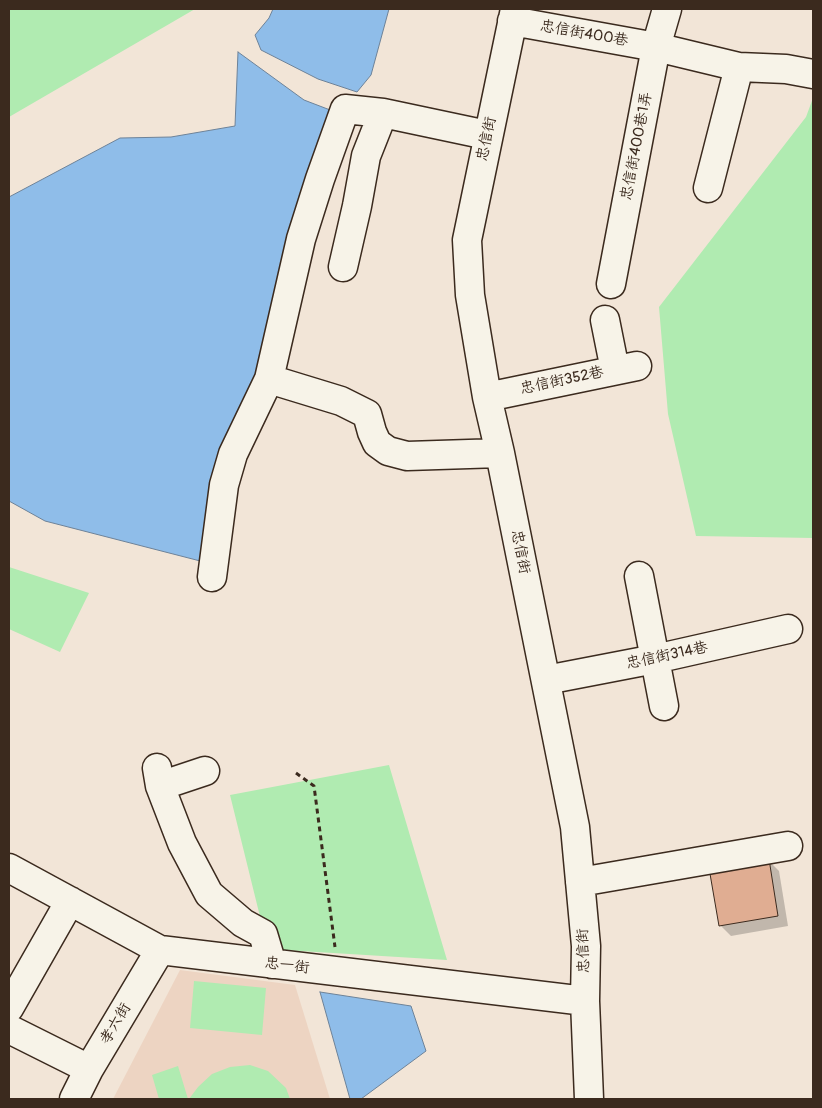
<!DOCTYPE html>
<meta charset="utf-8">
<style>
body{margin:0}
#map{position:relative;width:822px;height:1108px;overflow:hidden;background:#f2e5d7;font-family:Pangolin,sans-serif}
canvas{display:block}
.frame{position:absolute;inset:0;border:10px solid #3b2a1e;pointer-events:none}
</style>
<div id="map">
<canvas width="822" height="1108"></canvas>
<div class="frame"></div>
</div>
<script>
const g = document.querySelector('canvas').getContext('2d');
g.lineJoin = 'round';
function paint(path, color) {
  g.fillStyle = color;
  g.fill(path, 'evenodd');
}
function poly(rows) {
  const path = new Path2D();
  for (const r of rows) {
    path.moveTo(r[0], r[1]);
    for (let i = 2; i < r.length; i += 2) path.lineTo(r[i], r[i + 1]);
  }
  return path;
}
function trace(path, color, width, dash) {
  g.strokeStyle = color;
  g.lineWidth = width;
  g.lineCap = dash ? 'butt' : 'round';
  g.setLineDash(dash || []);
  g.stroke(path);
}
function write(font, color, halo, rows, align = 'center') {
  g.font = font + ' Pangolin,"LXGW WenKai TC",sans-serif';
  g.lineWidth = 4;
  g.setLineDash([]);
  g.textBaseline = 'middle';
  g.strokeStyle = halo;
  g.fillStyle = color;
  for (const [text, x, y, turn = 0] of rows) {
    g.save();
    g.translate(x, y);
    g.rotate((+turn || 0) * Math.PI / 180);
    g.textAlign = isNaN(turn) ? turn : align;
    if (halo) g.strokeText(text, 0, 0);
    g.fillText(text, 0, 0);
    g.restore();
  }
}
paint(poly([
 [180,970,295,985,330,1099,113,1099]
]), '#edd4c2');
paint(poly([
 [9,9,195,9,9,117],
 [813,98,813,538,696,536,668,414,659,307,806,117],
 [9,567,89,593,60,652,9,629],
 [389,765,447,960,268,949,230,795],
 [194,981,266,988,262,1035,190,1028],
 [250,1065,268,1071,286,1088,290,1099,189,1099,198,1087,212,1074,230,1067],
 [178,1066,188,1099,159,1099,152,1075]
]), '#b0ebb1');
const water = poly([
 [273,9,389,9,371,75,357,92,318,79,261,50,255,35,269,18,273,9],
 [238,52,304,100,338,113,208,563,45,521,9,501,9,197,120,138,171,137,235,126,238,52],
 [320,992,411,1006,426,1051,361,1099,350,1099,320,992]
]);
paint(water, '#8fbde9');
trace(water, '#6d8298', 1);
paint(poly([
 [768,860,779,871,788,926,731,936,720,925]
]), '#0003');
const building = poly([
 [769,859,778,916,719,926,709,868,769,859]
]);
paint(building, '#e0ad92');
trace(building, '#3b2a1e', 1);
const minor = poly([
 [515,9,467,240,470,295,487,397,500,453,575,827,586,946,585,1001,589,1099],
 [512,21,656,47,739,67,786,69,813,74],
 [708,188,739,67],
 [343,267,357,206,366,156,383,113],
 [611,284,656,47,667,9],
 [605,320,615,370],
 [269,379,341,401,367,414,372,432,377,443,388,451,407,456,500,453],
 [487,397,637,366],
 [639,576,664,706],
 [212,577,224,485,233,454,269,379,301,239,320,179,345,109,383,113,487,135],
 [546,680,655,659,788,629],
 [157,768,160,786,182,843,209,894,243,923,263,934,272,964],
 [160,786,205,771],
 [9,868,160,950,585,1001],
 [580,882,788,846],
 [9,1008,70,901],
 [9,1029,89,1069],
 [74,1099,89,1069,160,950]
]);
trace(minor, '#3b2a1e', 31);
trace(poly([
 [296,773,314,786,335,947]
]), '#3b2a1e', 3, [5, 4]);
trace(minor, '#f7f3e8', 28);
write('15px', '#3b2a1e', '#f7f3e8', [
 ["忠信街400巷",584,34,10],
 ["忠信街",487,139,-78],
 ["忠信街400巷1弄",637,146,-79],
 ["忠信街352巷",562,381,-12],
 ["忠信街",520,552,79],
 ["忠信街314巷",667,656,-12],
 ["忠信街",584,951,-92],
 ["忠一街",287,966,7],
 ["孝六街",116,1024,-59]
]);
</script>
